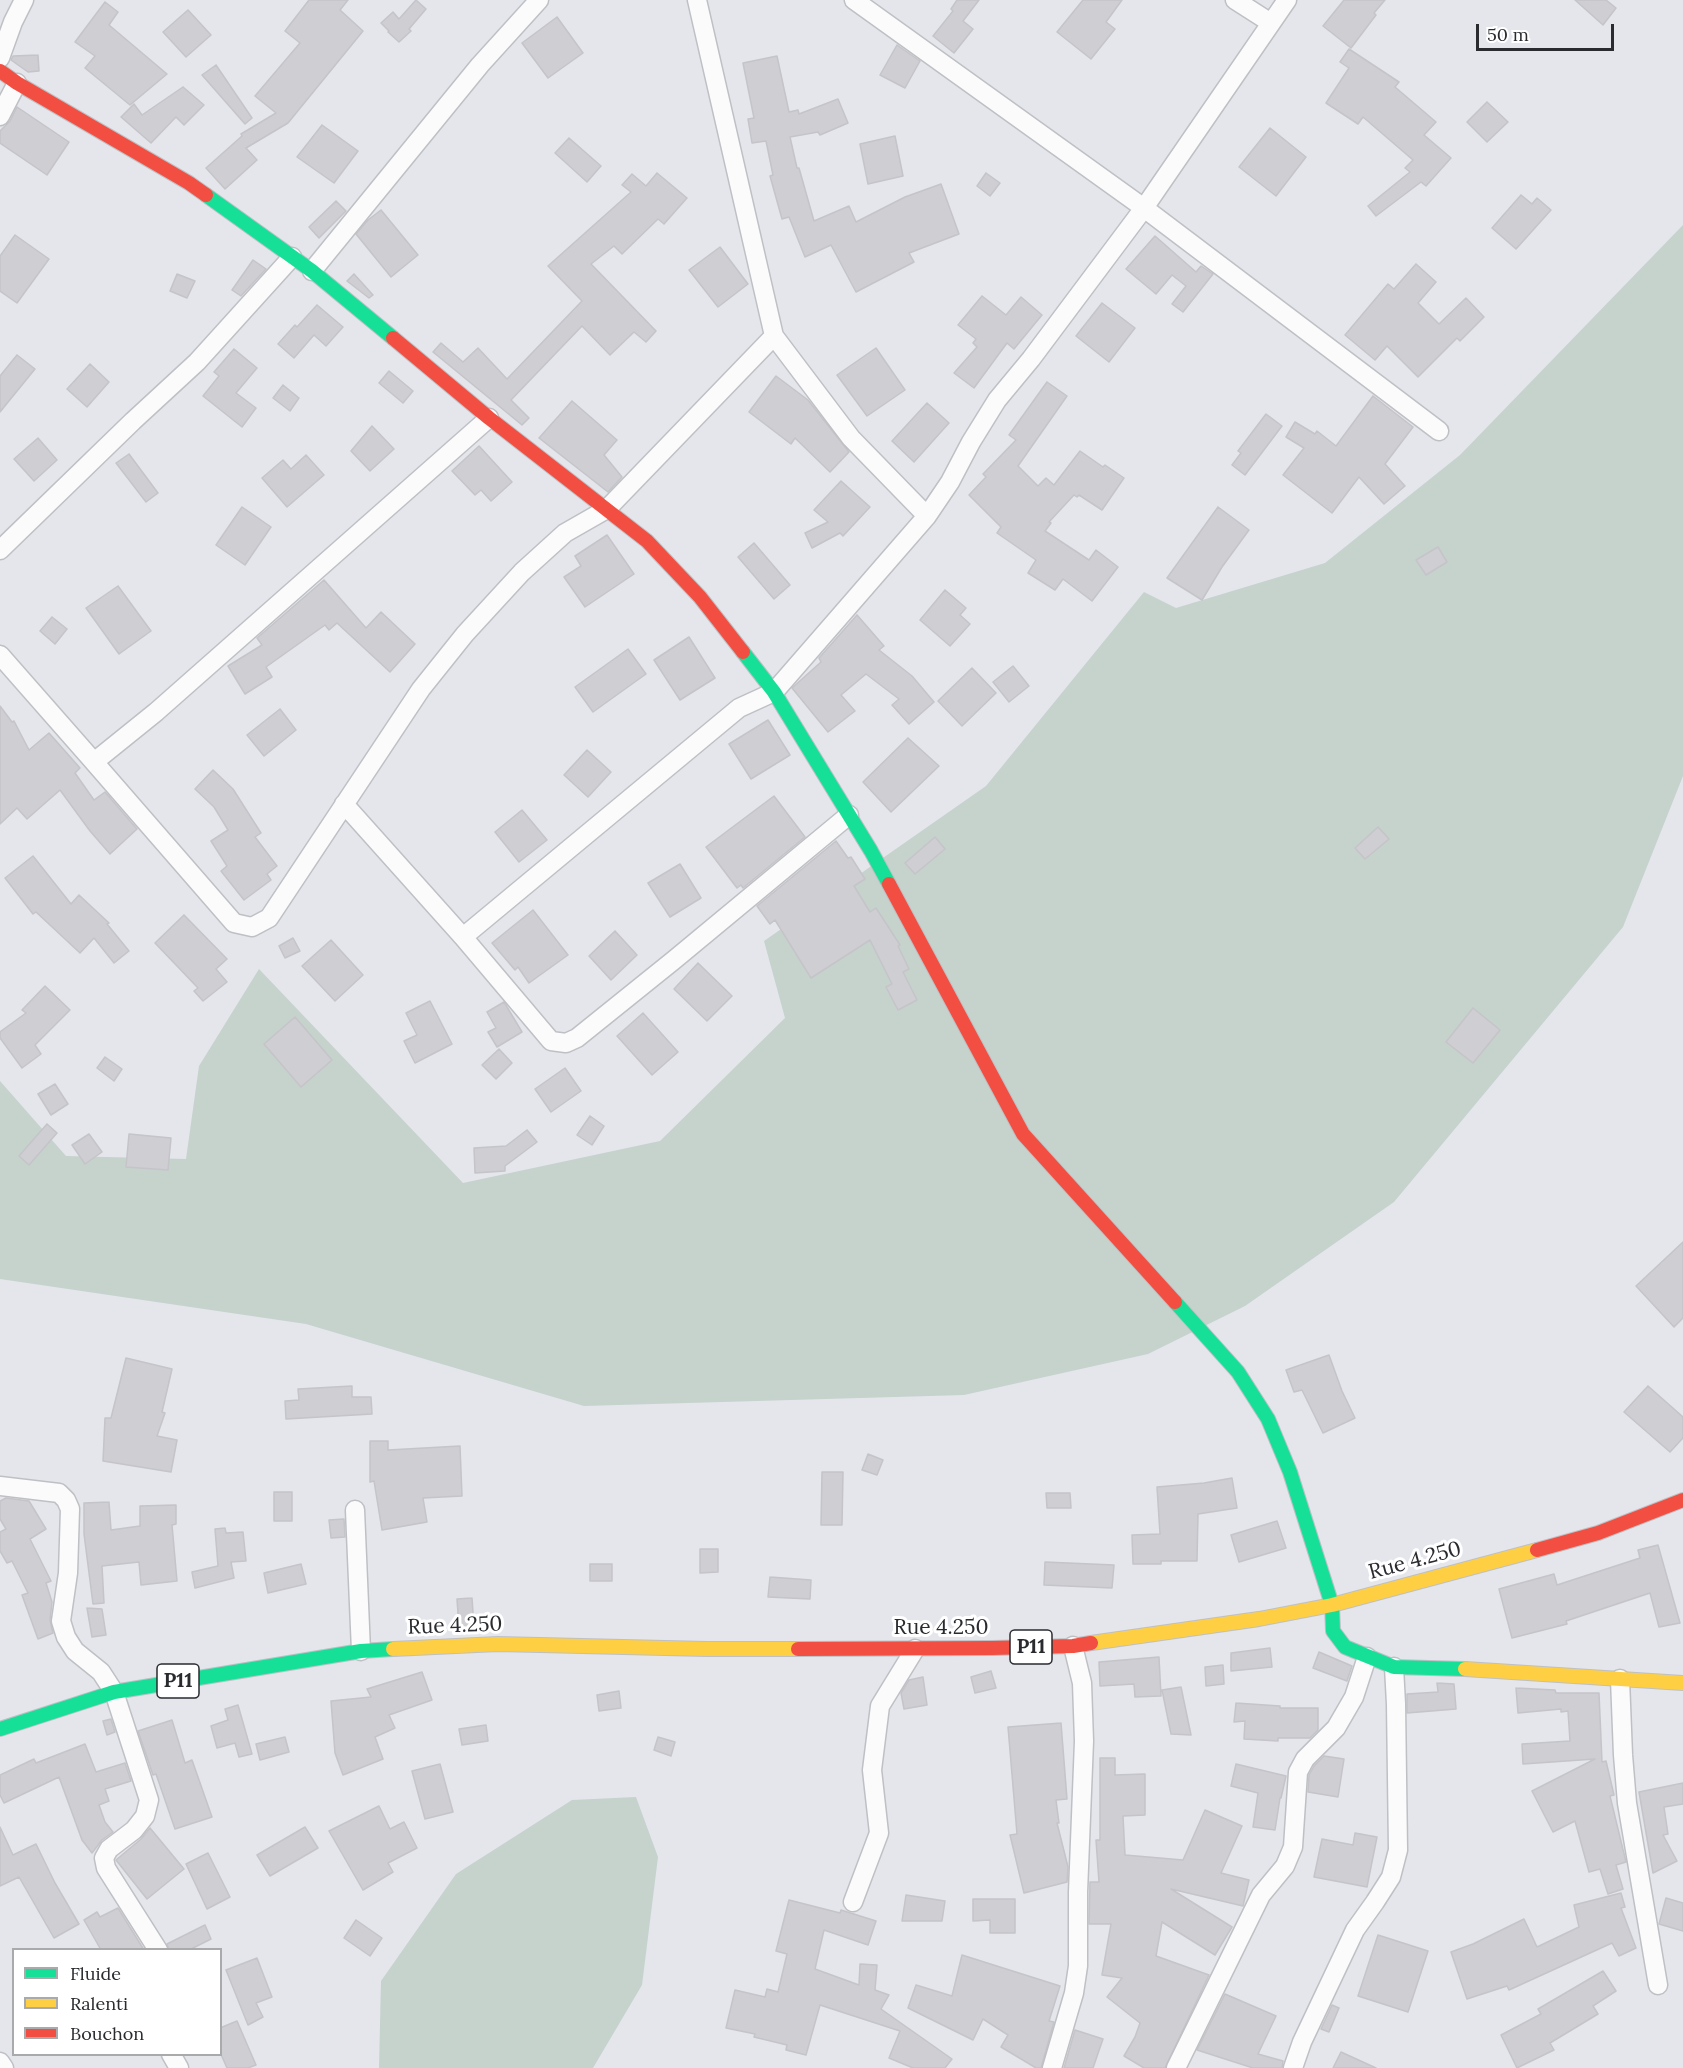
<!DOCTYPE html>
<style>
body{margin:0}
#map{position:relative;width:1683px;height:2068px;overflow:hidden;background:#e4e6ec;font-family:Lora,serif}
canvas{display:block}
.legend{position:absolute;left:12px;top:1948px;width:210px;height:108px;box-sizing:border-box;background:#fff;border:2px solid #a9aaac;margin:0;padding:8px 10px;list-style:none;font-size:18px;color:#292b2f}
.legend li{display:flex;align-items:center;gap:12px;height:30px}
.legend b{width:30px;border:2px solid #a9aaac}
.scale{position:absolute;left:1476px;top:24px;width:138px;height:27px;box-sizing:border-box;border:3px solid #292b2f;border-top:0;padding-left:8px;font-size:18px;line-height:21px;white-space:nowrap;color:#292b2f;-webkit-text-stroke:4px #fff;paint-order:stroke}
</style>
<div id="map">
<canvas width="1683" height="2068"></canvas>
<ul class="legend">
<li><b style="height:8px;background:#16e098"></b>Fluide</li>
<li><b style="height:8px;background:#ffcf43"></b>Ralenti</li>
<li><b style="height:8px;background:#f24e42"></b>Bouchon</li>
</ul>
<div class="scale">50 m</div>
</div>
<script>
const g = document.querySelector('canvas').getContext('2d');
g.lineJoin = 'round';
function paint(path, color) {
  g.fillStyle = color;
  g.fill(path, 'evenodd');
}
function poly(rows) {
  const path = new Path2D();
  for (const r of rows) {
    path.moveTo(r[0], r[1]);
    for (let i = 2; i < r.length; i += 2) path.lineTo(r[i], r[i + 1]);
  }
  return path;
}
function trace(path, color, width, dash) {
  g.strokeStyle = color;
  g.lineWidth = width;
  g.lineCap = dash ? 'butt' : 'round';
  g.setLineDash(dash || []);
  g.stroke(path);
}
function write(font, color, halo, rows, align = 'center') {
  g.font = font + ' Lora,serif';
  g.lineWidth = 6;
  g.setLineDash([]);
  g.textBaseline = 'middle';
  g.strokeStyle = halo;
  g.fillStyle = color;
  for (const [text, x, y, turn = 0] of rows) {
    g.save();
    g.translate(x, y);
    g.rotate((+turn || 0) * Math.PI / 180);
    g.textAlign = isNaN(turn) ? turn : align;
    if (halo) g.strokeText(text, 0, 0);
    g.fillText(text, 0, 0);
    g.restore();
  }
}
paint(poly([
 [1683,225,1683,776,1623,927,1394,1202,1245,1306,1148,1354,964,1395,584,1406,306,1324,0,1279,0,1081,66,1156,186,1159,199,1066,259,969,463,1183,660,1141,785,1018,764,941,986,786,1144,592,1176,608,1325,563,1460,455],
 [636,1797,658,1857,642,1985,593,2068,379,2068,381,1981,456,1874,572,1800]
]), '#c6d2cc');
const building = poly([
 [309,0,348,0,340,10,363,31,288,123,246,148,257,160,225,189,206,168,242,136,241,134,276,113,255,96,300,43,285,31,309,0],
 [416,0,426,9,409,29,411,31,399,42,388,32,389,31,381,23,393,12,399,19,416,0],
 [957,0,979,0,963,21,973,29,954,53,933,36,953,11,951,9,957,0],
 [1083,0,1122,0,1106,22,1115,29,1091,59,1057,32,1083,0],
 [1344,0,1385,0,1374,13,1376,15,1351,48,1323,26,1344,0],
 [1575,0,1606,0,1616,8,1603,25,1575,0],
 [105,2,118,12,109,25,167,74,130,105,85,68,95,56,75,42,105,2],
 [188,10,211,35,186,57,163,32,188,10],
 [557,17,583,53,548,78,522,43,557,17],
 [897,45,920,61,905,88,880,75,897,45],
 [1349,49,1399,82,1395,87,1436,122,1424,135,1451,158,1426,186,1421,182,1376,216,1368,206,1410,172,1405,168,1413,160,1363,117,1358,124,1326,103,1349,68,1340,62,1349,49],
 [38,55,39,71,28,72,11,60,13,56,38,55],
 [777,56,789,112,798,110,799,114,838,99,848,123,820,135,818,132,790,137,797,168,799,168,814,221,849,206,856,222,905,197,941,184,959,234,909,253,914,262,856,292,831,245,805,257,789,217,782,219,770,176,773,175,766,141,752,143,748,119,754,118,743,63,777,56],
 [216,65,252,118,245,124,202,75,216,65],
 [183,87,204,105,184,125,176,117,151,143,121,117,134,104,142,115,183,87],
 [1487,102,1508,122,1487,142,1467,122,1487,102],
 [17,107,69,142,47,175,0,143,0,131,10,121,17,107],
 [322,125,358,151,334,183,297,157,322,125],
 [1270,128,1306,157,1276,196,1239,167,1270,128],
 [895,136,903,176,868,184,860,144,895,136],
 [569,138,601,166,587,182,555,153,569,138],
 [657,173,687,198,664,224,658,219,622,254,614,246,591,264,656,331,646,342,634,332,610,355,582,326,511,400,529,418,522,425,433,352,441,343,463,362,478,348,507,379,582,301,548,266,631,192,622,185,632,174,646,186,657,173],
 [986,173,1000,183,990,196,977,186,986,173],
 [1521,195,1532,204,1537,198,1551,210,1516,249,1492,228,1521,195],
 [336,201,346,211,319,238,309,227,336,201],
 [381,210,418,255,391,277,356,234,368,220,381,210],
 [15,235,49,259,17,303,0,291,0,256,15,235],
 [1155,236,1196,272,1201,266,1213,274,1183,312,1172,304,1186,286,1172,275,1156,294,1126,269,1155,236],
 [720,247,748,284,718,307,689,270,720,247],
 [253,260,266,269,241,296,232,290,253,260],
 [1416,264,1436,282,1418,303,1439,324,1466,298,1484,317,1460,341,1457,338,1418,377,1387,346,1375,360,1345,335,1388,284,1394,289,1416,264],
 [177,274,195,281,187,298,170,291,177,274],
 [354,274,373,295,369,298,347,281,354,274],
 [982,296,1006,315,1021,297,1042,315,1014,349,1007,343,974,388,954,373,977,347,973,343,976,339,958,325,982,296],
 [1102,303,1135,328,1109,362,1076,336,1102,303],
 [317,305,343,327,326,346,314,335,294,358,278,344,295,325,297,327,317,305],
 [876,348,905,390,867,416,837,375,876,348],
 [234,349,257,368,236,393,256,408,242,427,203,396,219,376,214,372,234,349],
 [17,355,35,369,0,412,0,376,17,355],
 [90,364,109,382,87,407,67,389,90,364],
 [389,371,413,391,403,403,379,383,389,371],
 [776,376,808,400,849,452,830,472,795,438,791,444,749,412,776,376],
 [1047,382,1067,396,1018,466,1038,486,1046,478,1054,485,1080,451,1103,467,1105,465,1124,478,1102,510,1079,495,1077,497,1074,495,1049,522,1051,523,1045,531,1089,560,1096,550,1118,567,1092,601,1063,579,1055,590,1028,573,1036,560,997,533,1001,527,969,495,986,477,983,474,1016,440,1009,435,1047,382],
 [283,385,299,398,290,411,273,398,283,385],
 [1373,396,1413,427,1385,464,1405,486,1384,504,1359,477,1332,513,1283,475,1304,448,1286,437,1295,422,1315,434,1317,431,1336,446,1373,396],
 [572,401,617,440,604,455,622,477,608,492,539,438,572,401],
 [927,403,949,423,914,462,892,441,927,403],
 [1266,414,1282,426,1245,475,1232,465,1241,453,1238,451,1266,414],
 [372,426,394,449,370,471,351,451,372,426],
 [38,438,57,460,34,481,14,459,38,438],
 [479,446,512,482,491,501,481,490,475,495,452,471,479,446],
 [129,454,158,493,146,502,116,463,129,454],
 [306,455,324,475,287,507,262,478,283,460,291,469,306,455],
 [841,481,870,507,843,536,840,533,812,548,805,533,828,522,814,510,841,481],
 [242,507,271,527,245,565,216,545,242,507],
 [1218,507,1249,530,1222,567,1202,600,1167,578,1218,507],
 [607,535,634,574,585,607,564,577,581,566,575,556,607,535],
 [754,543,790,585,774,599,738,557,754,543],
 [1438,547,1447,562,1426,575,1416,560,1438,547],
 [324,580,366,628,381,612,415,644,390,672,337,623,329,630,325,625,266,667,272,677,245,694,228,666,262,645,257,638,324,580],
 [118,586,151,631,119,654,86,608,118,586],
 [945,590,966,608,960,615,970,624,950,646,920,620,945,590],
 [857,615,884,646,879,650,912,676,934,702,909,724,892,705,899,699,866,674,841,695,855,711,828,732,792,688,821,662,819,658,857,615],
 [52,617,67,629,55,644,40,631,52,617],
 [689,637,715,678,680,700,654,660,689,637],
 [628,649,646,674,593,712,575,687,628,649],
 [1013,666,1029,686,1009,702,993,682,1013,666],
 [972,668,996,693,962,726,938,701,972,668],
 [0,706,12,722,14,721,29,750,49,733,80,768,75,773,94,800,105,792,137,829,110,854,90,831,60,790,27,819,17,808,0,824,0,706],
 [280,709,296,730,264,756,247,735,280,709],
 [768,720,790,755,751,779,729,744,768,720],
 [908,738,939,766,891,812,863,782,908,738],
 [587,750,611,772,588,797,564,775,587,750],
 [213,770,233,789,261,833,255,837,277,866,267,874,271,880,244,900,221,871,227,866,211,841,228,830,214,807,195,789,213,770],
 [774,796,805,837,743,888,741,885,737,888,706,847,774,796],
 [522,810,547,840,519,862,495,832,522,810],
 [1378,827,1389,839,1365,859,1355,848,1378,827],
 [935,837,945,849,915,874,905,863,935,837],
 [836,841,848,858,851,857,865,879,854,886,870,912,876,908,900,945,898,946,909,969,903,972,917,1000,898,1010,886,987,892,984,870,940,811,978,775,920,770,924,757,906,836,841],
 [33,856,71,904,79,895,109,923,107,924,129,951,114,963,94,938,80,953,36,912,33,914,5,878,33,856],
 [680,864,701,898,670,917,648,883,680,864],
 [533,910,568,955,529,983,518,967,515,970,492,943,533,910],
 [184,915,227,959,216,969,227,982,203,1001,194,991,198,988,155,943,184,915],
 [615,931,637,955,611,980,589,956,615,931],
 [293,938,300,951,285,958,279,946,293,938],
 [331,940,363,975,335,1001,302,966,331,940],
 [698,963,732,996,707,1021,674,989,698,963],
 [45,986,70,1010,35,1045,41,1054,22,1068,0,1038,0,1032,26,1013,22,1010,45,986],
 [430,1001,452,1044,415,1063,404,1041,417,1035,406,1013,430,1001],
 [504,1002,522,1032,497,1047,488,1032,496,1028,487,1012,504,1002],
 [1473,1008,1500,1030,1473,1063,1446,1042,1473,1008],
 [643,1013,678,1052,652,1075,617,1036,643,1013],
 [295,1017,332,1060,301,1087,264,1044,295,1017],
 [499,1049,512,1063,496,1079,482,1065,499,1049],
 [105,1057,122,1069,114,1081,97,1068,105,1057],
 [565,1068,581,1091,551,1112,535,1089,565,1068],
 [55,1084,68,1104,51,1115,38,1094,55,1084],
 [590,1116,604,1126,592,1145,577,1135,590,1116],
 [47,1124,57,1133,29,1165,19,1156,47,1124],
 [527,1130,537,1142,505,1166,505,1171,475,1173,474,1148,506,1146,527,1130],
 [89,1134,102,1152,85,1164,72,1145,89,1134],
 [129,1134,171,1138,168,1170,126,1167,129,1134],
 [1683,1242,1683,1318,1674,1327,1636,1286,1683,1242],
 [1329,1355,1342,1391,1355,1418,1323,1433,1302,1390,1294,1392,1286,1370,1329,1355],
 [126,1358,172,1369,162,1412,165,1413,157,1436,177,1440,171,1472,103,1461,105,1418,111,1418,126,1358],
 [352,1386,352,1397,371,1397,372,1414,286,1419,285,1401,299,1400,298,1389,352,1386],
 [1648,1386,1683,1417,1683,1438,1670,1452,1624,1412,1648,1386],
 [370,1441,388,1441,388,1450,460,1446,462,1496,423,1498,427,1522,382,1530,374,1481,370,1482,370,1441],
 [868,1454,883,1460,877,1475,862,1470,868,1454],
 [822,1472,843,1472,842,1525,821,1525,822,1472],
 [1232,1478,1237,1508,1198,1514,1197,1561,1161,1561,1161,1564,1133,1564,1132,1535,1160,1534,1157,1487,1204,1483,1232,1478],
 [274,1492,292,1492,292,1521,274,1521,274,1492],
 [1046,1493,1070,1493,1071,1508,1047,1508,1046,1493],
 [6,1498,29,1501,46,1529,30,1539,51,1581,46,1583,52,1602,50,1620,53,1633,38,1639,22,1595,28,1593,12,1561,7,1563,0,1551,0,1532,6,1529,0,1519,0,1501,6,1498],
 [109,1502,111,1530,140,1526,140,1506,176,1505,176,1524,172,1525,177,1581,141,1585,139,1562,102,1566,104,1603,93,1604,84,1534,84,1503,109,1502],
 [344,1519,345,1537,331,1538,329,1520,344,1519],
 [1277,1521,1286,1548,1239,1562,1231,1535,1277,1521],
 [225,1528,226,1533,243,1532,246,1561,231,1562,234,1578,195,1588,192,1572,218,1566,215,1529,225,1528],
 [1658,1545,1680,1623,1659,1627,1650,1593,1566,1621,1567,1624,1512,1638,1499,1589,1554,1574,1557,1585,1640,1558,1638,1550,1658,1545],
 [700,1549,718,1549,718,1572,700,1573,700,1549],
 [1045,1562,1114,1565,1112,1588,1044,1585,1045,1562],
 [301,1564,306,1584,268,1593,264,1573,301,1564],
 [590,1564,612,1564,612,1581,590,1581,590,1564],
 [770,1577,811,1580,810,1599,768,1597,770,1577],
 [472,1598,474,1627,459,1628,457,1599,472,1598],
 [87,1608,102,1609,106,1635,92,1637,87,1608],
 [1270,1648,1272,1667,1231,1671,1231,1653,1270,1648],
 [1319,1652,1352,1666,1347,1681,1313,1668,1319,1652],
 [1159,1657,1161,1696,1135,1697,1134,1684,1100,1686,1099,1662,1159,1657],
 [1223,1665,1224,1684,1206,1686,1205,1667,1223,1665],
 [991,1671,996,1688,975,1693,971,1677,991,1671],
 [422,1672,432,1700,389,1715,395,1728,375,1737,383,1759,343,1775,335,1753,331,1701,371,1697,367,1689,422,1672],
 [923,1677,927,1705,904,1709,901,1693,909,1680,923,1677],
 [1437,1683,1454,1684,1456,1709,1407,1713,1407,1694,1438,1692,1437,1683],
 [1181,1687,1191,1735,1171,1734,1162,1690,1181,1687],
 [1516,1688,1555,1690,1556,1693,1599,1693,1602,1762,1606,1761,1614,1795,1610,1796,1626,1862,1616,1865,1623,1889,1608,1894,1600,1869,1589,1872,1575,1821,1553,1832,1532,1791,1595,1759,1523,1764,1522,1744,1570,1741,1568,1711,1561,1712,1561,1709,1518,1713,1516,1688],
 [619,1691,621,1708,599,1711,597,1695,619,1691],
 [1236,1703,1280,1706,1280,1708,1318,1708,1318,1730,1310,1738,1278,1738,1278,1741,1244,1739,1245,1721,1234,1722,1236,1703],
 [238,1705,252,1754,239,1757,235,1743,217,1748,211,1726,228,1720,225,1709,238,1705],
 [111,1719,115,1732,107,1735,103,1721,111,1719],
 [172,1720,185,1763,192,1760,212,1817,175,1829,156,1774,153,1775,138,1731,172,1720],
 [1061,1723,1067,1799,1056,1800,1059,1823,1057,1823,1068,1867,1067,1882,1024,1893,1010,1835,1017,1834,1008,1727,1061,1723],
 [486,1725,488,1741,462,1745,459,1729,486,1725],
 [285,1737,289,1752,260,1760,256,1744,285,1737],
 [658,1737,675,1742,671,1756,654,1750,658,1737],
 [85,1744,96,1772,125,1763,131,1781,105,1789,109,1801,99,1805,105,1822,113,1832,102,1840,92,1853,82,1840,59,1777,4,1803,0,1795,0,1775,34,1759,36,1763,85,1744],
 [1324,1756,1344,1759,1338,1797,1308,1792,1309,1775,1314,1766,1324,1756],
 [1100,1758,1115,1758,1115,1775,1145,1774,1145,1815,1123,1816,1125,1855,1183,1860,1205,1810,1242,1826,1221,1873,1249,1880,1243,1906,1171,1889,1232,1927,1215,1955,1162,1922,1156,1956,1209,1975,1165,2068,1144,2068,1124,2056,1135,2037,1140,2023,1107,1997,1122,1978,1102,1975,1111,1924,1089,1924,1090,1882,1099,1882,1096,1840,1100,1840,1100,1758],
 [440,1764,453,1812,425,1819,412,1771,440,1764],
 [1236,1764,1286,1776,1281,1798,1280,1798,1275,1830,1253,1827,1258,1793,1231,1786,1236,1764],
 [1683,1783,1683,1804,1664,1807,1668,1834,1663,1835,1677,1861,1653,1873,1639,1792,1683,1783],
 [379,1806,390,1829,404,1822,417,1848,388,1863,393,1872,363,1890,329,1831,379,1806],
 [0,1827,13,1855,36,1844,55,1883,79,1924,54,1938,19,1877,0,1886,0,1827],
 [305,1827,318,1848,270,1876,257,1855,305,1827],
 [150,1828,184,1869,147,1899,116,1860,141,1839,150,1828],
 [1355,1833,1377,1837,1367,1887,1314,1877,1322,1839,1353,1845,1355,1833],
 [208,1853,230,1897,207,1909,186,1864,208,1853],
 [1621,1893,1625,1907,1621,1908,1636,1948,1619,1956,1612,1943,1509,1990,1507,1986,1467,1999,1451,1952,1473,1944,1524,1919,1537,1947,1579,1927,1574,1905,1621,1893],
 [906,1895,945,1901,942,1921,902,1921,906,1895],
 [1666,1898,1683,1903,1683,1931,1659,1924,1666,1898],
 [973,1899,1015,1899,1015,1933,990,1933,990,1920,973,1921,973,1899],
 [789,1900,840,1913,841,1910,876,1921,868,1945,824,1930,815,1969,859,1985,860,1964,877,1965,875,1990,889,1995,881,2009,952,2059,945,2068,913,2068,889,2058,900,2031,820,2005,806,2055,786,2050,787,2045,754,2037,755,2034,726,2028,735,1990,765,1997,767,1989,778,1992,787,1954,776,1951,789,1900],
 [118,1908,144,1950,101,1950,84,1920,97,1912,100,1917,118,1908],
 [356,1920,382,1938,370,1956,344,1938,356,1920],
 [205,1925,211,1939,189,1950,169,1950,167,1944,205,1925],
 [1378,1935,1428,1951,1408,2012,1358,1996,1378,1935],
 [962,1955,1060,1986,1049,2021,1054,2022,1041,2068,1036,2068,1001,2047,1008,2035,983,2019,973,2040,908,2008,916,1985,952,1996,962,1955],
 [257,1958,272,1997,256,2003,263,2017,248,2025,226,1970,257,1958],
 [1603,1971,1616,1991,1593,2006,1598,2014,1550,2043,1554,2050,1517,2068,1501,2035,1541,2014,1538,2009,1603,1971],
 [1225,1994,1276,2016,1258,2054,1283,2061,1282,2068,1253,2068,1197,2050,1225,1994],
 [1332,2005,1339,2008,1329,2032,1321,2029,1332,2005],
 [237,2021,256,2065,248,2068,227,2068,220,2052,220,2028,237,2021],
 [1075,2030,1103,2039,1093,2068,1064,2068,1075,2030],
 [1341,2052,1376,2068,1333,2068,1341,2052]
]);
paint(building, '#ceced3');
trace(building, '#c4c4c9', 1.5);
const street = poly([
 [854,0,1144,208,1439,431],
 [1235,0,1271,23],
 [0,58,13,22,24,0],
 [0,116,17,83],
 [312,271,480,65,539,0],
 [774,336,851,438,927,516],
 [489,418,156,712,94,762,234,923,252,927,269,918,421,689,465,634,522,572,565,533,607,509,774,336,697,0],
 [0,550,133,421,197,362,292,257],
 [0,655,94,762],
 [344,804,463,937,551,1041,566,1043,577,1038,674,960,849,815],
 [463,937,739,708,774,692,927,516,950,482,971,442,997,400,1031,359,1144,208,1287,0],
 [0,1486,59,1493,66,1500,70,1509,68,1573,61,1621,66,1637,75,1651,101,1672,114,1692,149,1800,145,1816,134,1830,109,1849,104,1858,106,1868,158,1950],
 [355,1510,361,1651],
 [1620,1679,1623,1755,1627,1803,1658,1985],
 [853,1902,879,1833,872,1770,880,1706,915,1649],
 [171,2054,179,2068],
 [0,2062,4,2068],
 [1052,2068,1074,1993,1078,1966,1078,1892,1084,1741,1082,1683,1073,1646],
 [1176,2068,1261,1895,1285,1866,1293,1847,1298,1772,1305,1759,1336,1728,1354,1697,1367,1657],
 [1293,2068,1302,2042,1355,1930,1375,1902,1391,1877,1398,1850,1396,1704,1394,1667]
]);
const fast = poly([
 [206,195,312,271,393,338],
 [743,652,774,692,871,851,889,884],
 [1175,1302,1238,1372,1268,1419,1290,1472,1332,1605,1333,1631,1345,1647,1394,1667,1465,1669],
 [0,1729,114,1692,361,1651,393,1649]
]);
const slow = poly([
 [1091,1643,1259,1619,1332,1605,1537,1550],
 [393,1649,498,1644,707,1649,798,1649],
 [1465,1669,1683,1683]
]);
const jam = poly([
 [0,71,17,83,189,183,206,195],
 [393,338,489,418,647,541,700,597,743,652],
 [889,884,1023,1134,1175,1302],
 [1537,1550,1598,1533,1683,1500],
 [798,1649,992,1648,1073,1646,1091,1643]
]);
trace(street, '#bec0c4', 21);
trace(fast, '#bec0c4', 16);
trace(slow, '#bec0c4', 16);
trace(jam, '#bec0c4', 16);
trace(street, '#fbfbfc', 18);
trace(fast, '#16e098', 14);
trace(slow, '#ffcf43', 14);
trace(jam, '#f24e42', 14);
for (const [x, y, w] of [
 [1031,1647,42],
 [178,1681,42]
]) {
  const box = new Path2D();
  box.roundRect(x - w / 2, y - 17, w, 34, 4.5);
  g.fillStyle = '#fff';
  g.fill(box);
  trace(box, '#292b2f', 1.5);
}
write('bold 20px', '#292b2f', null, [
 ["P11",1031,1647],
 ["P11",178,1681]
]);
write('21px', '#292b2f', '#fff', [
 ["Rue 4.250",1415,1561,-15],
 ["Rue 4.250",455,1626,-2],
 ["Rue 4.250",941,1628]
]);
</script>
